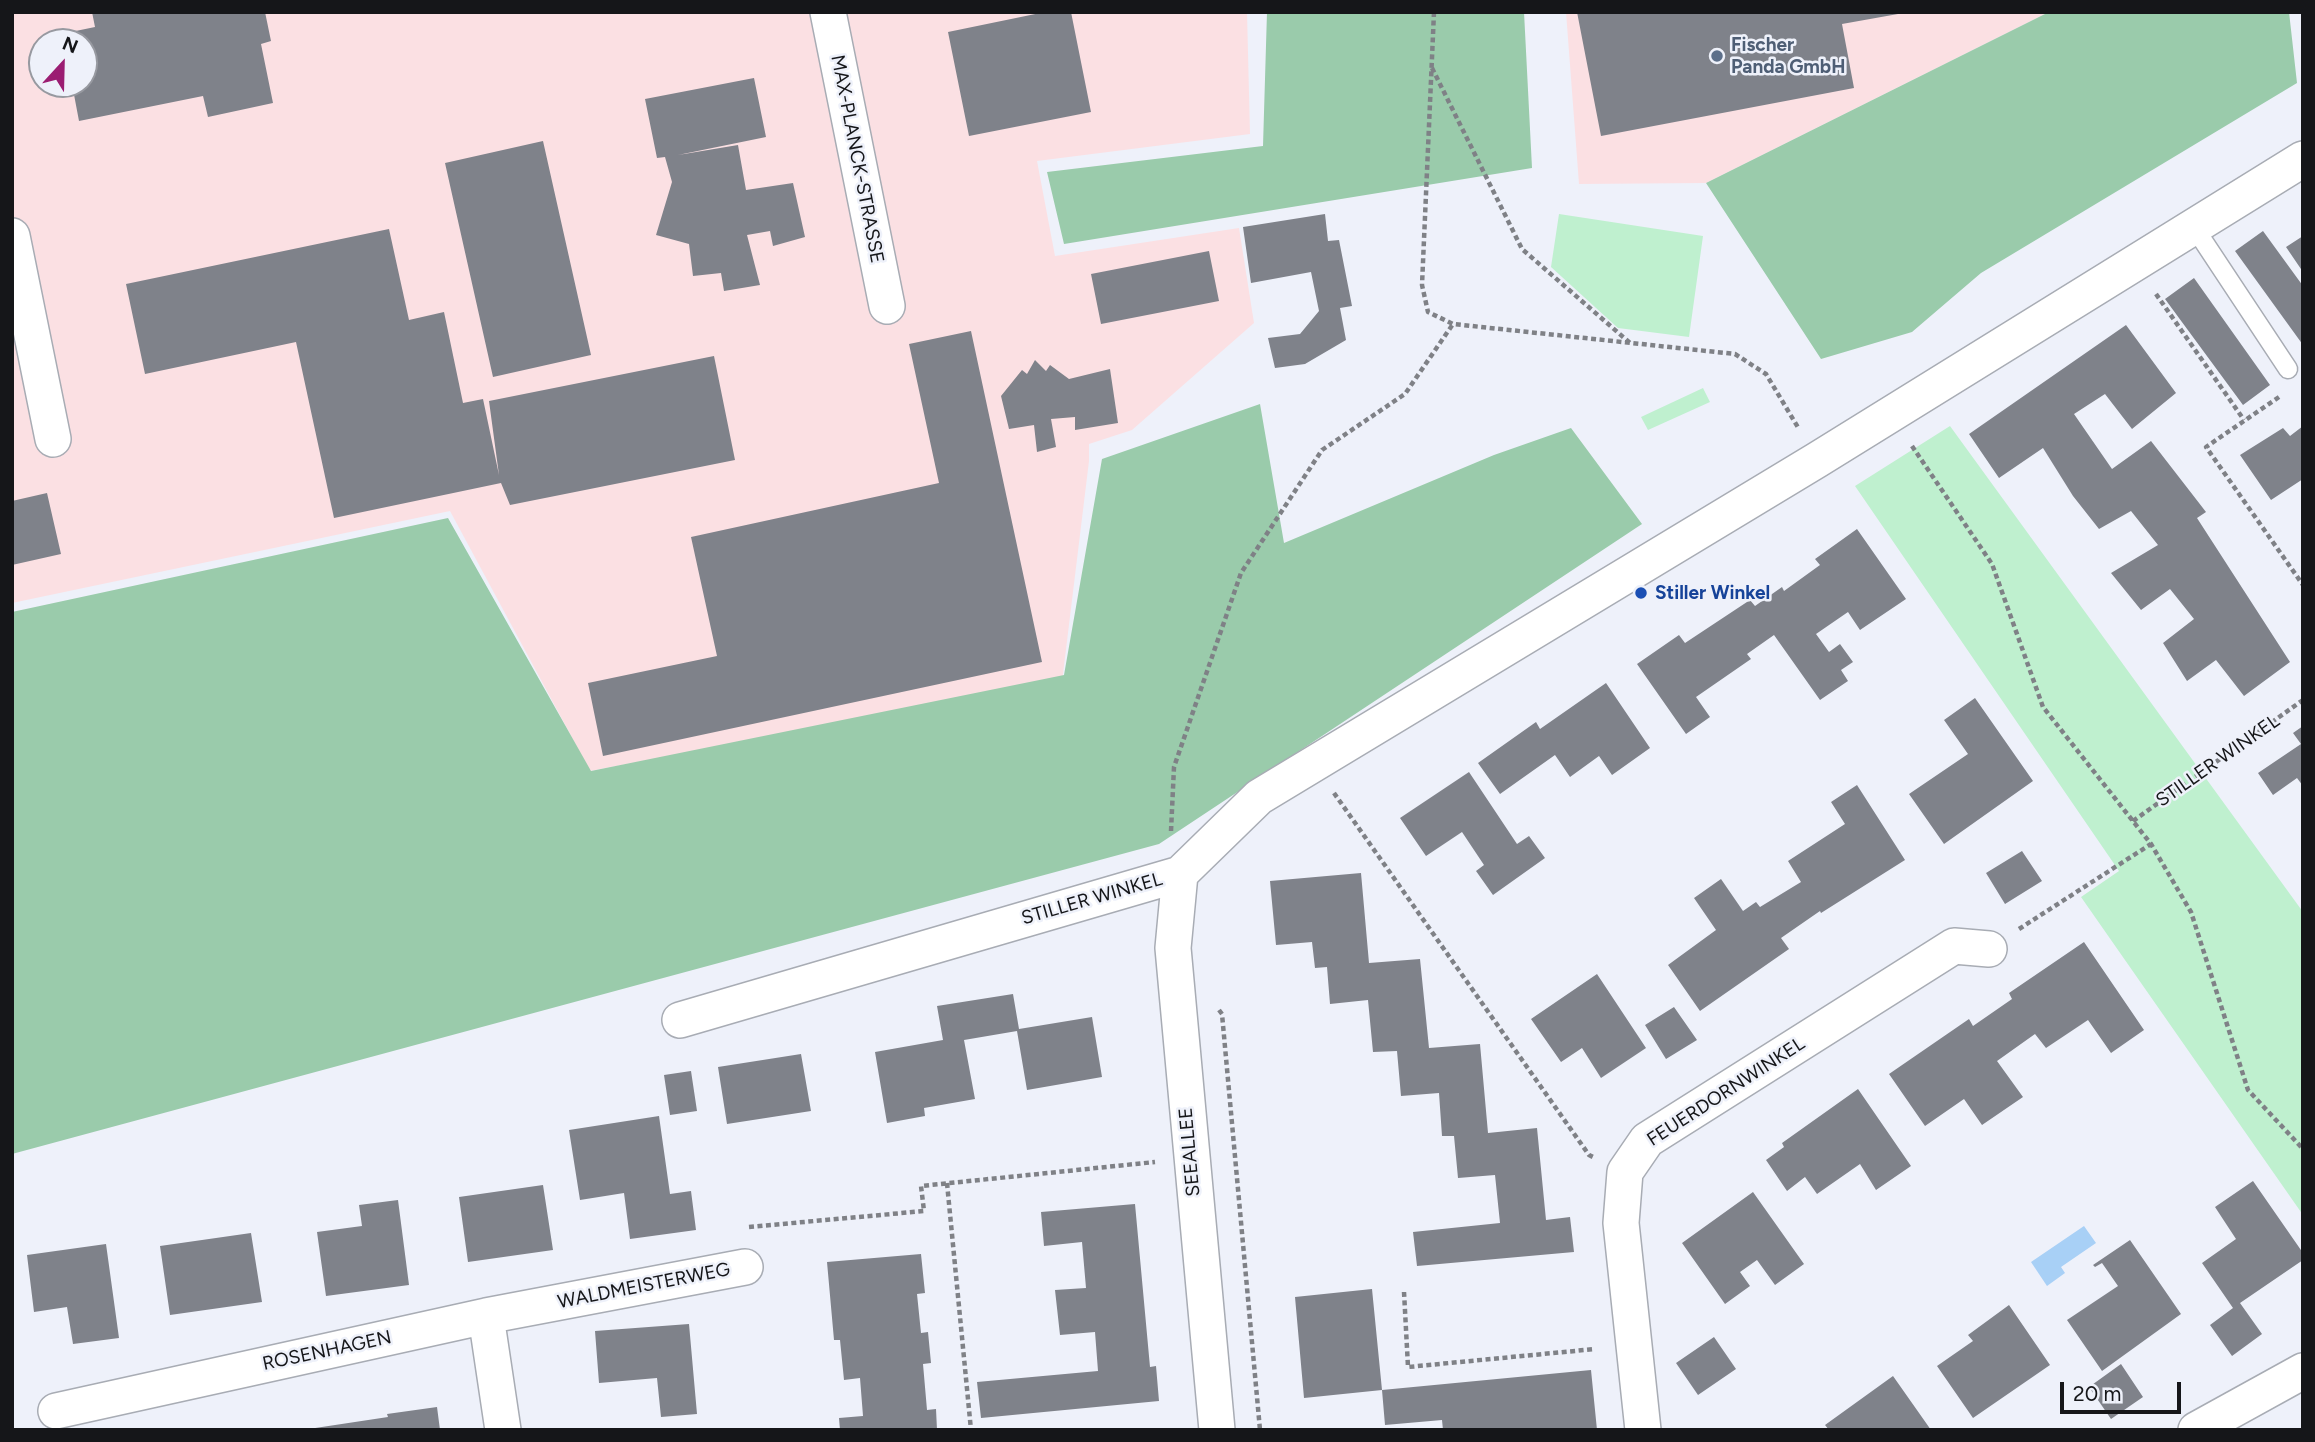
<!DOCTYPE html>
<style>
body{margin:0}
#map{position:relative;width:2315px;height:1442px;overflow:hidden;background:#eef1fa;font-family:Figtree,sans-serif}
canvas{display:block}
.frame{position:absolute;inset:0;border:14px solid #151619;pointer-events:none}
.north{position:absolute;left:28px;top:28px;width:70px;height:70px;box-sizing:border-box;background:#eef1fa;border:2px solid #9799a0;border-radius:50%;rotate:22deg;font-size:19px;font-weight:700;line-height:28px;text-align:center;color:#151619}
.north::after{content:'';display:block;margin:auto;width:24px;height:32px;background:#9b1d72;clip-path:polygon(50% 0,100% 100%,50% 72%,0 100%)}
.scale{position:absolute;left:2060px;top:1382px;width:121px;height:32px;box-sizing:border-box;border:4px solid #151619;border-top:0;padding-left:9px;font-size:21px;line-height:24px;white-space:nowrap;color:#151619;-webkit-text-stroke:5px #eef1fa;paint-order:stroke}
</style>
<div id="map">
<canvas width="2315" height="1442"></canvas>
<div class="frame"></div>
<div class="north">N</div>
<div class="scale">20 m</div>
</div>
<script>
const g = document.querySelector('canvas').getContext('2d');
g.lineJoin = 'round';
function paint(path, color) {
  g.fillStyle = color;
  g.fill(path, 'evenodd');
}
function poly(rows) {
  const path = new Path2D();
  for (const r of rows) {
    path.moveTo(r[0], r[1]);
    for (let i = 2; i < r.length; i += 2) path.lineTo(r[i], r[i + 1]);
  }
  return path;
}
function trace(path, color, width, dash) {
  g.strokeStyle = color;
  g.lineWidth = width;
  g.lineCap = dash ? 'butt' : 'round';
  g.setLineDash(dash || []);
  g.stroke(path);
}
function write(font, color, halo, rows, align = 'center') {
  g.font = font + ' Figtree,sans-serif';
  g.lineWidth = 5;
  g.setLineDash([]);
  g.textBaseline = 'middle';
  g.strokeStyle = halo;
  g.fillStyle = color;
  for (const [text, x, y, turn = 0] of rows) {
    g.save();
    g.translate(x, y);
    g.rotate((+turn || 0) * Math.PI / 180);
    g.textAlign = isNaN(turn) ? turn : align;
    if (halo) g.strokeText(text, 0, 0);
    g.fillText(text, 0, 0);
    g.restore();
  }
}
paint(poly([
 [12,12,1247,12,1250,134,1037,161,1055,256,1239,228,1254,323,1132,430,1089,444,1089,461,1062,682,590,771,450,511,12,603],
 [42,42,84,42,84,84,42,84],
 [1566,12,2049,12,1706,183,1579,184]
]), '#fbe0e3');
paint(poly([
 [1559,214,1703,236,1689,337,1618,328,1551,267],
 [1703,388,1710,402,1648,430,1641,417],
 [1950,426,2303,912,2303,1215,2081,897,2119,871,1855,486]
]), '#bff0cf');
paint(poly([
 [1267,12,1524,12,1532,168,1064,244,1047,172,1263,146],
 [2049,12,2289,12,2297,83,1981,273,1912,332,1821,359,1706,183],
 [1260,404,1284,543,1494,455,1571,428,1642,524,1159,844,12,1154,12,612,448,518,591,771,1064,675,1102,459]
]), '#9acbab');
paint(poly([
 [2084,1226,2096,1243,2061,1267,2065,1273,2047,1286,2031,1262]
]), '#a8d0f6');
paint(poly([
 [92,12,265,12,271,41,261,44,273,103,208,117,203,96,79,121,72,84,84,84,84,42,63,42,61,34,95,27],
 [1045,12,1071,12,1091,112,969,136,948,32],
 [1577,12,1898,12,1898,14,1842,24,1854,88,1601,136],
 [754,78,766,137,678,155,738,145,746,190,793,183,805,237,773,246,770,231,747,235,760,285,724,291,721,273,693,276,689,244,656,235,672,182,665,157,657,158,645,99],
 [543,141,591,355,493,377,445,163],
 [1325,214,1328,241,1339,240,1352,306,1340,308,1346,340,1305,364,1275,368,1268,338,1300,334,1319,311,1311,272,1251,283,1243,227],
 [389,229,409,320,444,312,463,403,483,399,499,475,489,401,714,356,735,460,510,505,501,483,334,518,296,342,145,374,126,284],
 [2263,231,2303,286,2303,345,2235,251],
 [2303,236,2303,272,2286,247],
 [1209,251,1219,301,1101,324,1091,274],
 [2194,278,2270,385,2243,405,2165,299],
 [2126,325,2176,393,2132,429,2105,394,2074,414,2112,469,2151,441,2206,512,2197,518,2290,662,2244,696,2216,660,2187,681,2163,643,2194,619,2170,589,2141,610,2111,573,2158,545,2131,511,2099,529,2073,496,2043,448,1999,478,1969,434],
 [971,331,1042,662,603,756,588,683,717,656,691,537,939,483,909,344],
 [1035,360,1046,371,1050,365,1069,379,1110,369,1118,423,1075,430,1075,417,1051,419,1056,447,1037,452,1034,425,1009,429,1001,396,1022,370,1027,374],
 [2303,426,2303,479,2271,500,2240,455,2283,428,2290,436],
 [47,493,61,554,12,565,12,501],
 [1857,529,1906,599,1860,630,1848,612,1816,634,1829,652,1840,644,1853,662,1841,670,1848,681,1820,700,1774,635,1747,654,1751,659,1696,697,1710,717,1686,734,1637,664,1679,635,1685,643,1750,600,1755,606,1782,587,1784,591,1820,565,1815,559],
 [1606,683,1650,748,1612,775,1599,756,1570,777,1555,755,1500,794,1478,763,1536,722,1540,729],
 [1975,698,2033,781,1944,844,1909,794,1968,754,1944,720],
 [2303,726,2303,786,2297,778,2273,795,2258,773,2301,744,2293,733],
 [1469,772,1517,844,1529,836,1545,858,1493,895,1476,871,1484,865,1462,832,1426,856,1400,818],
 [1857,785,1905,860,1821,913,1820,911,1781,938,1789,949,1700,1011,1668,965,1716,930,1694,898,1721,879,1743,911,1756,902,1760,907,1801,882,1788,861,1845,824,1831,802],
 [2022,851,2042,881,2005,904,1986,873],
 [1361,873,1369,963,1420,959,1429,1048,1480,1044,1488,1133,1537,1128,1546,1220,1570,1217,1574,1252,1417,1266,1413,1232,1500,1223,1495,1175,1458,1178,1454,1136,1442,1136,1439,1093,1401,1096,1397,1051,1373,1052,1368,1000,1330,1004,1327,967,1315,968,1312,942,1276,945,1270,881],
 [2084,942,2144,1030,2111,1053,2088,1020,2046,1048,2035,1034,1997,1061,2023,1097,1982,1125,1964,1099,1925,1126,1889,1074,1969,1019,1973,1026,2012,999,2009,993],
 [1597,974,1646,1048,1601,1078,1582,1048,1561,1062,1531,1019],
 [1013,994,1019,1029,1092,1017,1102,1077,1027,1090,1017,1031,964,1040,975,1099,924,1108,925,1116,887,1123,875,1052,943,1040,937,1006],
 [1674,1007,1697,1040,1666,1059,1645,1025],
 [801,1054,811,1111,727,1124,718,1067],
 [691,1071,697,1111,670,1115,664,1075],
 [1858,1089,1911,1166,1876,1190,1860,1164,1817,1194,1805,1177,1787,1191,1766,1160,1784,1147,1782,1143],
 [659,1116,670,1194,691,1191,696,1230,630,1239,624,1193,580,1200,569,1130],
 [2253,1181,2303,1253,2303,1260,2240,1303,2262,1334,2232,1356,2210,1325,2233,1308,2202,1263,2236,1239,2215,1207],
 [543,1185,553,1250,468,1262,459,1197],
 [1753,1192,1804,1264,1775,1285,1757,1260,1740,1272,1750,1286,1725,1304,1682,1243],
 [398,1200,409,1285,326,1296,317,1232,362,1226,359,1205],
 [1135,1204,1150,1367,1156,1366,1159,1401,981,1418,977,1382,1098,1371,1095,1332,1060,1335,1055,1290,1086,1288,1082,1242,1044,1246,1041,1212],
 [251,1233,262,1302,170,1315,160,1246],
 [2130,1240,2181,1314,2102,1371,2067,1320,2118,1286,2102,1263,2095,1267,2093,1265],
 [106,1244,119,1338,73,1344,67,1307,34,1312,27,1255],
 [921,1254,925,1293,917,1294,921,1333,928,1332,931,1363,923,1364,927,1410,936,1409,937,1430,840,1430,839,1418,863,1416,860,1378,844,1380,840,1340,834,1340,827,1262],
 [1372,1289,1382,1390,1591,1370,1597,1430,1443,1430,1442,1420,1385,1425,1382,1390,1304,1398,1295,1297],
 [2009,1305,2050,1365,1973,1418,1937,1366,1973,1341,1968,1335],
 [689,1324,697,1414,661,1417,657,1378,599,1383,595,1331],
 [1714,1337,1736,1369,1698,1395,1676,1363],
 [2121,1364,2143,1397,2111,1419,2089,1387],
 [1893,1376,1931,1430,1829,1430,1825,1425],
 [437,1407,440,1430,302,1430,388,1417,387,1414]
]), '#7f828a');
const service = poly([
 [2194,227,2288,369]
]);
const minor = poly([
 [828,12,887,306],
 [12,236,53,439],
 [1180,874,1173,948,1217,1430],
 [680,1020,1180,874,1259,797,1817,460,2303,159],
 [486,1316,503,1430],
 [56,1411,486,1316,745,1267],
 [1643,1430,1621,1223,1625,1172,1647,1140,1954,946,1989,949],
 [2196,1430,2303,1371]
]);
trace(service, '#a8acb4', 21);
trace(minor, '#a8acb4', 38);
trace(poly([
 [1434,12,1422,285,1428,312,1453,324,1735,354,1766,374,1799,429],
 [1432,68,1522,249,1630,343],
 [2156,294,2244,420],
 [2279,397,2206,447,2303,585],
 [1912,446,1992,564,2043,707,2151,844,2191,912,2248,1090,2303,1149],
 [1334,793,1589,1155,1593,1157],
 [2133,821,2303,700],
 [1171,831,1174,767,1241,573,1322,450,1405,394,1453,324],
 [2019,929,2151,844],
 [1219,1010,1222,1014,1260,1430],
 [947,1183,971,1430],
 [749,1227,924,1211,921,1186,1155,1162],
 [1404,1292,1408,1367,1595,1349]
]), '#7f8186', 4.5, [5, 3.5]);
trace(service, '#fff', 18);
trace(minor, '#fff', 35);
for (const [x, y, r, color] of [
 [1717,56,7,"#5c6f8a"],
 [1641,593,7,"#1a4fb4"]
]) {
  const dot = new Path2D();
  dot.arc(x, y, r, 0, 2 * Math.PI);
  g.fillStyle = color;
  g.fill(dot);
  trace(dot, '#eef1fa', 2.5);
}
write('bold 19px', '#4e5e75', '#eef1fa', [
 ["Fischer",1731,45],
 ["Panda GmbH",1731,67]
], 'left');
write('19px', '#151619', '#eef1fa', [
 ["MAX-PLANCK-STRASSE",857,159,79],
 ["STILLER WINKEL",2218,761,-35],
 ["STILLER WINKEL",1092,899,-16],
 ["FEUERDORNWINKEL",1726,1092,-33],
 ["SEEALLEE",1190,1152,-95],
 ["WALDMEISTERWEG",644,1286,-11],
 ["ROSENHAGEN",327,1351,-12]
]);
write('bold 19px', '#164399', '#eef1fa', [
 ["Stiller Winkel",1655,593]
], 'left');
</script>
